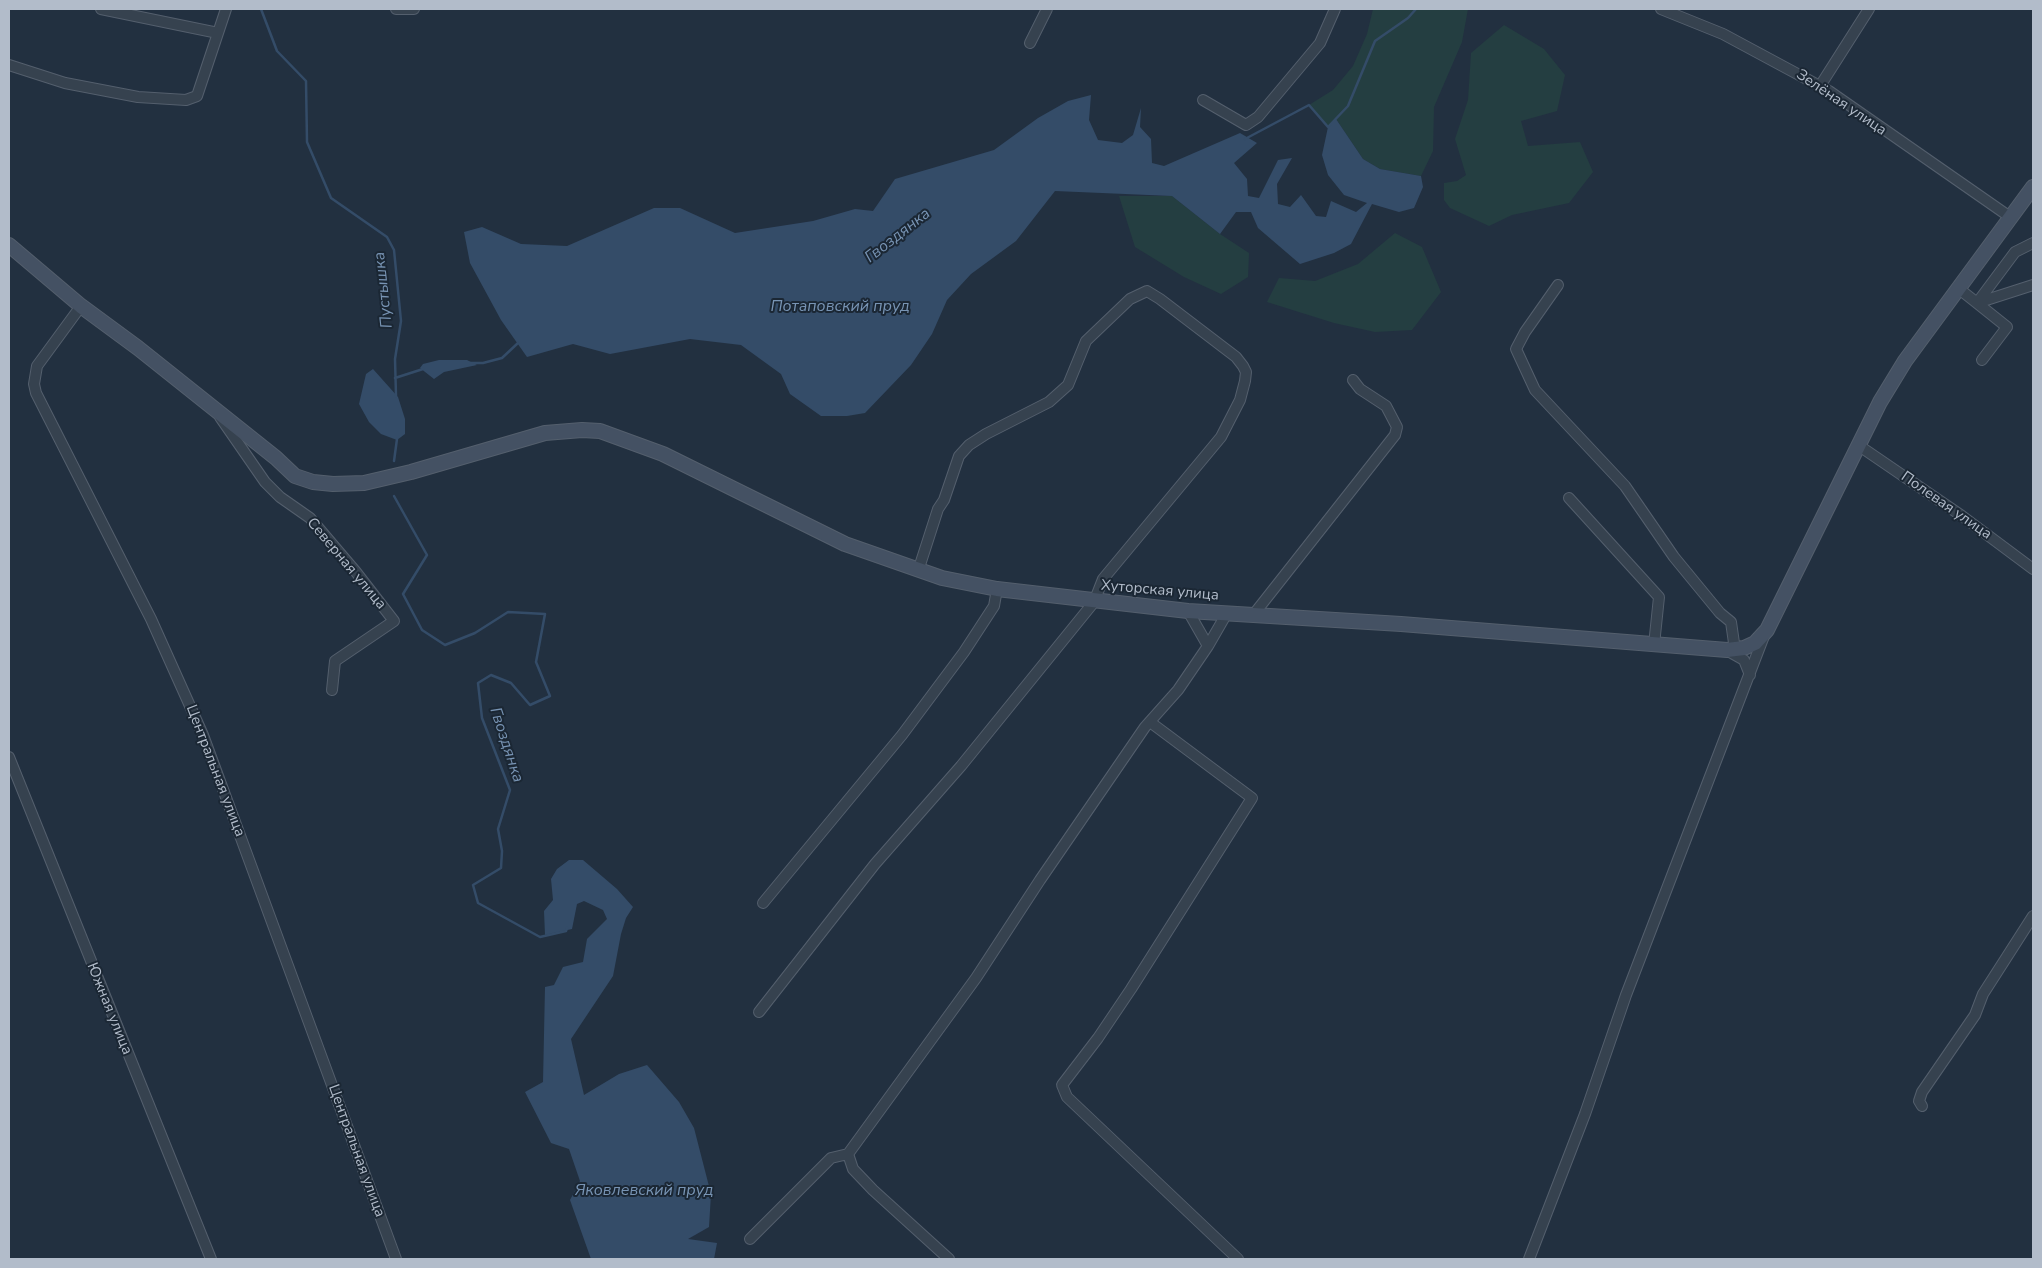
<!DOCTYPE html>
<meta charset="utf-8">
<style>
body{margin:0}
#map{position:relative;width:2042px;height:1268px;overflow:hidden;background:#223040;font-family:"Nunito Sans",sans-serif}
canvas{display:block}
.frame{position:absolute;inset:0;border:10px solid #b2bcca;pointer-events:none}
</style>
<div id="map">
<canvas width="2042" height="1268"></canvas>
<div class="frame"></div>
</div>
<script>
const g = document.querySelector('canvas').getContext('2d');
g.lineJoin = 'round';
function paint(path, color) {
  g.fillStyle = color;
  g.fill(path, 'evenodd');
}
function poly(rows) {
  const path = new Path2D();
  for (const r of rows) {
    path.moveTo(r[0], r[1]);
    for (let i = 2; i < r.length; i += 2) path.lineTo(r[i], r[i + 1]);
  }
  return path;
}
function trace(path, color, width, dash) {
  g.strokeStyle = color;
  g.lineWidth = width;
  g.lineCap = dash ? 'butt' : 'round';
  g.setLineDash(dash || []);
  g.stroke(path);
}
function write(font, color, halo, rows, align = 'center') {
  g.font = font + ' "Nunito Sans",sans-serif';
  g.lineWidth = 4;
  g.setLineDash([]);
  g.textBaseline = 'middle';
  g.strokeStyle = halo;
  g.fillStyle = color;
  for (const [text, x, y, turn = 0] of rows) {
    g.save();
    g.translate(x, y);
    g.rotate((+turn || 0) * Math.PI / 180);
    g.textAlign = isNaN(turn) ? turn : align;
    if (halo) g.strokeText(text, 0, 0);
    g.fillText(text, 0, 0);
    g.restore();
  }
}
paint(poly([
 [1373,9,1468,9,1462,42,1434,107,1433,151,1421,176,1380,169,1363,159,1336,119,1328,127,1309,105,1333,90,1353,66,1367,34],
 [1504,25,1544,49,1565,75,1557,111,1521,121,1528,146,1580,142,1593,172,1569,203,1512,215,1489,226,1450,208,1444,200,1444,183,1457,181,1466,175,1455,139,1468,100,1471,53],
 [1119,196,1172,196,1220,234,1249,253,1248,277,1221,294,1184,277,1135,247],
 [1395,233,1422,247,1441,292,1412,330,1375,332,1334,323,1267,302,1279,278,1315,281,1358,264]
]), '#243e41');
paint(poly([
 [1091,95,1089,120,1098,140,1122,143,1133,135,1141,108,1140,127,1151,139,1152,163,1164,166,1240,133,1257,143,1234,163,1247,179,1248,196,1259,198,1278,160,1292,158,1277,184,1278,204,1290,207,1301,195,1316,216,1326,217,1331,201,1356,212,1367,203,1344,195,1328,175,1322,155,1328,127,1336,119,1363,159,1380,169,1421,176,1423,187,1414,208,1399,212,1372,204,1351,244,1334,253,1300,264,1258,228,1251,212,1236,212,1220,234,1172,196,1055,191,1016,241,971,274,947,300,932,334,911,365,865,413,847,416,821,416,790,394,781,374,741,345,690,339,610,354,573,344,527,357,501,320,470,263,464,232,482,227,521,244,567,246,654,208,680,208,735,233,813,221,855,209,873,211,895,179,994,150,1038,118,1068,101],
 [439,360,467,360,477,365,444,372,434,379,420,368,423,364],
 [373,369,398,397,405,419,405,434,397,440,381,434,369,422,359,404,366,374],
 [569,860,583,860,617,889,633,907,626,918,621,934,613,976,571,1039,584,1095,619,1074,647,1065,679,1102,694,1128,711,1194,709,1227,688,1239,717,1243,714,1259,591,1259,570,1200,580,1181,569,1149,551,1143,525,1092,543,1082,545,987,554,985,563,967,583,962,587,939,607,919,603,910,584,901,577,904,572,929,545,935,544,911,553,900,551,879,557,869]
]), '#344c68');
trace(poly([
 [261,9,277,51,306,81,307,142,331,198,387,237,394,250,401,321,395,359,396,396],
 [1245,139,1309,105,1328,127,1348,106,1375,41,1408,18,1416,9],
 [470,363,483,363,502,358,518,343],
 [395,378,423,369],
 [394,461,397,439],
 [394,496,427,555,403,594,422,630,445,645,475,633,508,612,545,614,536,662,550,696,530,705,511,683,491,675,478,683,482,718,510,790,498,829,502,851,501,868,473,885,478,903,540,937,566,931,567,928]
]), '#344c68', 2.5);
const street = poly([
 [101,9,218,33],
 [396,9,414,9],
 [1661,9,1723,34,1829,91,2010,217],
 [1030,43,1047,9],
 [9,65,65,83,138,97,186,100,197,96,226,9],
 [1820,86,1869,9],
 [1203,100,1246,125,1258,117,1320,43,1335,9],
 [1558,285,1525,332,1516,349,1535,390,1625,486,1674,557,1720,613,1731,622,1735,650],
 [1958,288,1977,303,2015,252,2033,243],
 [1977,303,2007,327,1982,360],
 [1977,303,2033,285],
 [81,306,37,366,34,384,36,393,151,619,203,735,396,1259],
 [220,417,265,482,280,497,310,518,356,572,394,621,335,661,332,690],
 [1858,445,1962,516,2033,569],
 [1569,498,1659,597,1654,645],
 [1188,611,1208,646],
 [1254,614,1395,435,1397,427,1386,406,1360,389,1353,380],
 [1728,651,1744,660,1750,675],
 [1150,722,1252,798,1131,989,1098,1038,1062,1085,1067,1097,1238,1259],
 [9,757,211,1259],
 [763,903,902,735,964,652,994,606,997,589],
 [759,1012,875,864,961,766,1094,602,1103,579,1221,437,1240,400,1245,381,1246,372,1243,366,1236,357,1160,299,1147,291,1130,299,1086,341,1068,385,1049,402,986,434,969,445,959,456,944,500,938,509,919,568],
 [1922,1106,1919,1101,1922,1092,1975,1015,1983,994,2033,916],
 [750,1239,831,1158,848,1154],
 [949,1259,873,1190,853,1169,848,1154,976,978,1040,880,1145,727,1178,690,1208,646,1227,613],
 [1529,1259,1585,1114,1626,995,1764,636]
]);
const secondary = poly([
 [9,245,81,306,138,348,276,458,295,476,313,482,333,484,364,483,411,472,545,433,582,430,600,431,663,454,845,544,942,578,997,589,1188,611,1401,624,1727,650,1744,648,1755,643,1767,630,1880,402,1905,361,2033,187]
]);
trace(street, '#545f6d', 12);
trace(secondary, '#545f6d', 16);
trace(street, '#36424f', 10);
trace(secondary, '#445163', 14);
write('15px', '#b2bcca', '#1b2734', [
 ["Зелёная улица",1841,103,34],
 ["Полевая улица",1946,506,35],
 ["Северная улица",346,564,50],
 ["Хуторская улица",1160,591,5],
 ["Центральная улица",215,771,69],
 ["Южная улица",109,1009,68],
 ["Центральная улица",356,1151,70]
]);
write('italic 16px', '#7894b4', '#1b2734', [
 ["Гвоздянка",898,236,-38],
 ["Пустышка",384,290,-96],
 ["Потаповский пруд",840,307],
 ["Гвоздянка",506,745,72],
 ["Яковлевский пруд",644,1191]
]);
</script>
